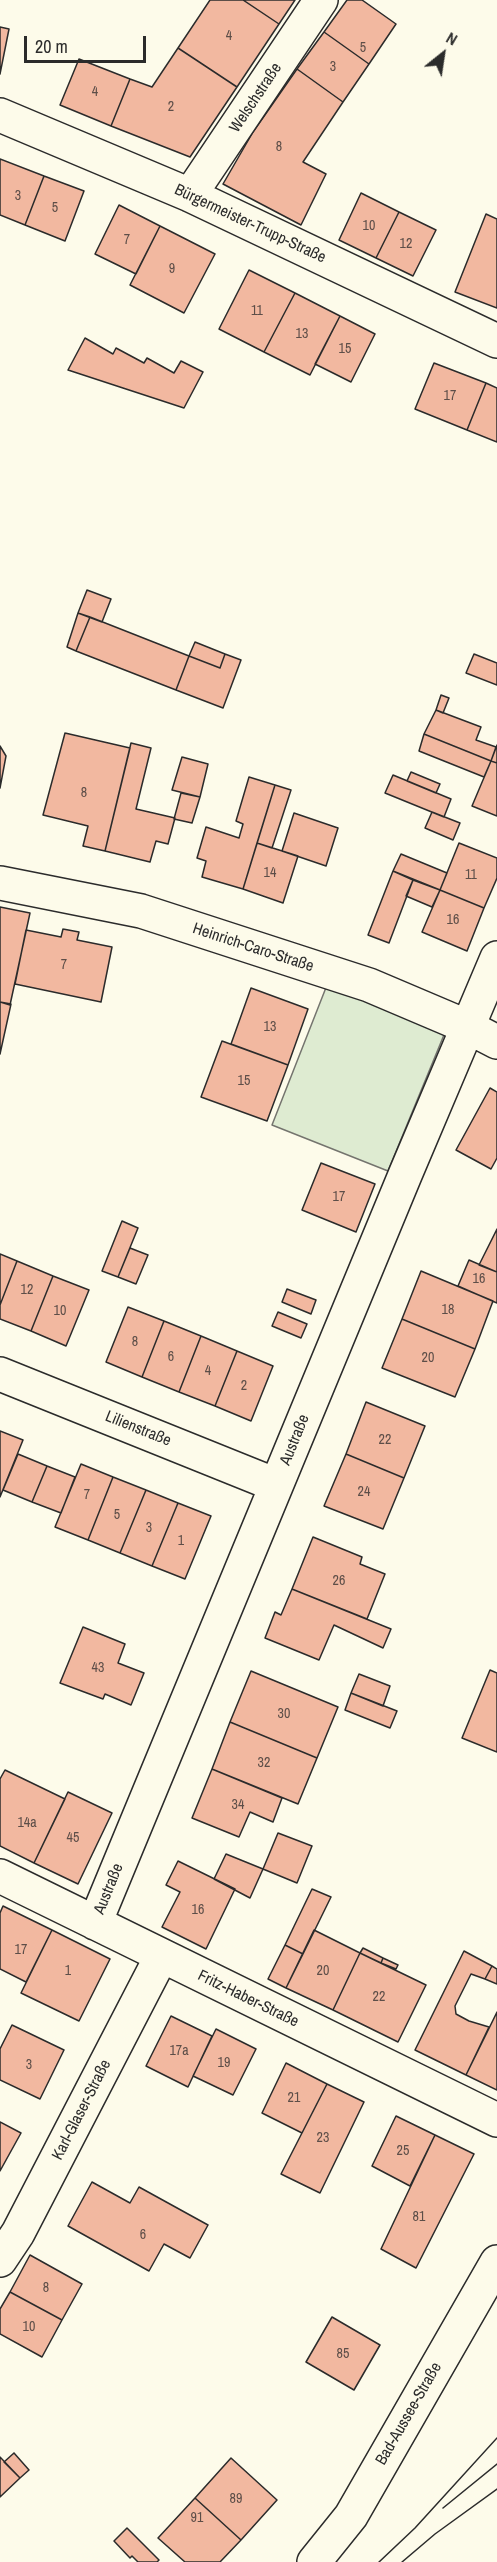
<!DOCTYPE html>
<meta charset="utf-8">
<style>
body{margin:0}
#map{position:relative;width:497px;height:2562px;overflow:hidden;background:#fdfbea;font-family:"Archivo Narrow",sans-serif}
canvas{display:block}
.north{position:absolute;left:413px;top:24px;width:60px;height:60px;-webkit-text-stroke:4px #fdfbea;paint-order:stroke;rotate:30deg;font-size:16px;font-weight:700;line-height:24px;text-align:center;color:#2b2b2b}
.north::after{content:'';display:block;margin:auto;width:21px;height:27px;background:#2b2b2b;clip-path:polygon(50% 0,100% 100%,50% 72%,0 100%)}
.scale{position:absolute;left:24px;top:36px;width:122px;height:27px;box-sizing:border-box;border:3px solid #2b2b2b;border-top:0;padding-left:8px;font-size:18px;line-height:21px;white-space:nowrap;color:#2b2b2b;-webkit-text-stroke:4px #fdfbea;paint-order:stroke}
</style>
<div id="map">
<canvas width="497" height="2562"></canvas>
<div class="north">N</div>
<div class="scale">20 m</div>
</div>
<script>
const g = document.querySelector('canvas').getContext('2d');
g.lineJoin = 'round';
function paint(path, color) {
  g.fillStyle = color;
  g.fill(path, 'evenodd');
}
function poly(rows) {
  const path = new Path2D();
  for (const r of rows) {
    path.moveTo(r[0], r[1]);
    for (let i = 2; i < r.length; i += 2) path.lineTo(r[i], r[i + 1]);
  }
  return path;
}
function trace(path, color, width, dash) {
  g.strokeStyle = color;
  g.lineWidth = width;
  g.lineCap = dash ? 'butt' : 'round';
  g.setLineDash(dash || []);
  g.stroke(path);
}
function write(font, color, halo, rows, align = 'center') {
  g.font = font + ' "Archivo Narrow",sans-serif';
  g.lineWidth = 4.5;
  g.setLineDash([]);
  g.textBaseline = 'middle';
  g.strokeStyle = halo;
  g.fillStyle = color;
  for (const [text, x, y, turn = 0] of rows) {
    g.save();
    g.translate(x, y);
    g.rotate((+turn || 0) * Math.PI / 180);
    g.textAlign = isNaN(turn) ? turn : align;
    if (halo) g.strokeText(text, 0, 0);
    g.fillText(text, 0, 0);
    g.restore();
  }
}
const green = poly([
 [327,985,446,1030,388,1171,272,1125,327,985]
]);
paint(green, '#deebd1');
trace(green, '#74746e', 1.5);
const building = poly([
 [210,0,243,0,279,24,237,87,178,48,210,0],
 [243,0,295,0,279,24,243,0],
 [347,0,362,0,396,24,369,64,324,32,347,0],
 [0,27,9,29,0,74,0,27],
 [324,32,369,64,343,102,297,69,324,32],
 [178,48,237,87,190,157,111,126,130,79,152,87,178,48],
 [79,59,130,79,111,126,60,105,79,59],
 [297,69,343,102,303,162,326,174,301,225,223,184,253,132,297,69],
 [0,159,44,176,25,225,0,215,0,159],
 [44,176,84,191,65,241,25,225,44,176],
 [361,193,399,212,376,258,339,240,361,193],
 [119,205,160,226,136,274,95,254,119,205],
 [399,212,436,230,413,276,376,258,399,212],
 [486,214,497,219,497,308,455,292,486,214],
 [160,226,215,254,184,313,130,285,160,226],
 [249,270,295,293,264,352,219,329,249,270],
 [295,293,340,316,310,375,264,352,295,293],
 [340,316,375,334,351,382,315,364,340,316],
 [85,338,113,354,116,348,144,363,147,358,174,373,181,361,203,372,184,408,68,370,85,338],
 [434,363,486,383,467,430,415,409,434,363],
 [486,383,497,388,497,442,467,430,486,383],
 [87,590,111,599,102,622,78,613,87,590],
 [78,613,90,617,76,651,67,647,78,613],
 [90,617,189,656,176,690,76,651,90,617],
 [195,642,225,654,220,668,189,656,195,642],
 [225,654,241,660,223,708,176,690,189,656,220,668,225,654],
 [474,654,497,663,497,685,466,673,474,654],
 [441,695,449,698,443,713,436,710,441,695],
 [436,710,481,727,476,740,496,747,491,761,424,734,436,710],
 [65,733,130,748,105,851,83,846,88,826,43,815,65,733],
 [424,734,491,761,484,777,419,751,424,734],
 [131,743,151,748,136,809,175,818,168,844,156,841,150,862,105,851,131,743],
 [497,745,497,763,491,761,497,745],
 [0,746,6,756,0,788,0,746],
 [182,757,208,764,200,797,172,790,182,757],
 [491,761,497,763,497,816,472,806,491,761],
 [411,772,440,784,436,793,407,781,411,772],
 [393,775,451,799,444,817,385,793,393,775],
 [249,777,275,785,243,889,202,877,206,861,197,858,206,827,239,838,243,824,236,821,249,777],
 [275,785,291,790,272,848,257,843,275,785],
 [181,793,200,797,192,823,174,819,181,793],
 [432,812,460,823,453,840,425,828,432,812],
 [294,813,338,828,326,866,282,851,294,813],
 [257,843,298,856,283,903,243,889,257,843],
 [459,843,497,858,497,878,484,908,440,890,459,843],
 [401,854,447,873,440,890,393,871,401,854],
 [393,871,413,880,389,943,368,935,393,871],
 [413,880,440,890,432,907,406,896,413,880],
 [440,890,484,908,467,951,422,932,440,890],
 [0,907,30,913,10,1005,0,1002,0,907],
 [63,929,79,932,77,940,112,947,101,1002,15,984,26,930,61,937,63,929],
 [251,988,308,1009,288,1065,231,1044,251,988],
 [0,1002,11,1004,0,1054,0,1002],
 [222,1041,288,1065,267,1121,201,1097,222,1041],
 [490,1088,497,1092,497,1158,491,1169,456,1150,490,1088],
 [321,1163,375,1184,356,1232,302,1210,321,1163],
 [122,1221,138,1228,118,1277,102,1271,122,1221],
 [497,1229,497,1272,479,1265,497,1229],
 [130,1248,148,1255,136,1284,118,1277,130,1248],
 [0,1254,17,1261,0,1305,0,1254],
 [469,1260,497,1272,497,1303,458,1286,469,1260],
 [17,1261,53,1276,31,1331,0,1319,0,1305,17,1261],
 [421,1271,493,1301,475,1349,402,1319,421,1271],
 [53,1276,89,1290,66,1346,31,1331,53,1276],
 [287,1289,316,1300,311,1314,282,1302,287,1289],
 [128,1307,164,1321,142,1377,106,1362,128,1307],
 [278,1312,307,1324,301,1338,272,1326,278,1312],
 [402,1319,475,1349,455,1397,382,1368,402,1319],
 [164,1321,201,1336,179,1392,142,1377,164,1321],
 [201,1336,237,1351,215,1406,179,1392,201,1336],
 [237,1351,273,1366,251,1421,215,1406,237,1351],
 [366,1402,425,1426,404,1478,346,1454,366,1402],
 [0,1431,23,1440,0,1497,0,1431],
 [18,1454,47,1466,32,1502,3,1490,18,1454],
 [346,1454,404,1478,383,1529,324,1506,346,1454],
 [81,1464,113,1477,88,1540,55,1527,81,1464],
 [47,1466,75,1477,61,1513,32,1502,47,1466],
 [113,1477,146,1490,120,1553,88,1540,113,1477],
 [146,1490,178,1503,152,1566,120,1553,146,1490],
 [178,1503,211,1516,185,1579,152,1566,178,1503],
 [313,1537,362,1557,360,1564,385,1574,367,1619,292,1589,313,1537],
 [292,1589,391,1629,383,1648,334,1625,319,1660,265,1638,275,1612,281,1615,292,1589],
 [83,1627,125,1644,118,1663,144,1673,131,1705,105,1694,103,1699,60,1683,83,1627],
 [490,1670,497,1673,497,1752,462,1738,490,1670],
 [251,1671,338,1707,317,1758,230,1722,251,1671],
 [359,1674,390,1686,383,1706,351,1693,359,1674],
 [351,1693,397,1711,390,1728,345,1710,351,1693],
 [230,1722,317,1758,298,1804,212,1769,230,1722],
 [212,1769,282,1798,273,1822,250,1812,239,1837,192,1818,212,1769],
 [5,1770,65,1799,34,1863,0,1846,0,1779,5,1770],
 [68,1792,112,1813,78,1884,34,1863,68,1792],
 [278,1833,312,1846,297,1883,263,1869,278,1833],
 [226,1854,263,1869,250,1898,214,1879,226,1854],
 [178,1861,235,1889,206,1949,162,1927,180,1892,166,1885,178,1861],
 [312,1889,331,1897,303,1954,285,1945,312,1889],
 [3,1906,52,1930,26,1982,0,1969,0,1913,3,1906],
 [52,1930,110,1959,79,2021,21,1993,52,1930],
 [314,1930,360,1953,333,2010,286,1988,314,1930],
 [285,1945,303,1954,286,1988,268,1979,285,1945],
 [363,1948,383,1958,381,1963,360,1953,363,1948],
 [464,1951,492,1966,485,1979,471,1974,455,2006,456,2014,469,2021,489,2027,466,2075,415,2050,464,1951],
 [360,1953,426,1985,398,2042,333,2010,360,1953],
 [383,1958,398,1965,396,1969,381,1963,383,1958],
 [492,1966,497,1969,497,1984,485,1979,492,1966],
 [497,2012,497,2090,466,2075,497,2012],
 [171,2016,212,2036,188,2087,146,2066,171,2016],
 [12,2025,64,2050,40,2099,0,2080,0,2049,12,2025],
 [216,2029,256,2049,233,2095,193,2076,216,2029],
 [286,2063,327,2084,302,2133,262,2113,286,2063],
 [327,2084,364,2102,320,2193,281,2174,327,2084],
 [396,2116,435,2135,410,2186,372,2166,396,2116],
 [0,2122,21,2133,0,2171,0,2122],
 [435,2135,474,2154,416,2268,381,2249,435,2135],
 [92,2182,130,2203,139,2187,208,2225,190,2258,164,2244,149,2271,68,2226,92,2182],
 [30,2255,82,2284,62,2320,10,2292,30,2255],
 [10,2292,62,2320,42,2357,0,2334,0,2309,10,2292],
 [332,2317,380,2345,354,2390,306,2362,332,2317],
 [14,2453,29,2470,20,2478,4,2462,14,2453],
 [0,2457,20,2478,0,2497,0,2457],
 [231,2458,277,2500,241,2540,195,2498,231,2458],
 [195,2498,241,2540,220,2562,185,2562,158,2538,195,2498],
 [127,2528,159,2560,157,2562,138,2562,132,2556,130,2558,114,2541,127,2528]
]);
paint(building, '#f2b8a0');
trace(building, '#2b2b2b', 1.5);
const minor = poly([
 [0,115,190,195,497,341],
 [190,195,321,0],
 [0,883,141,911,369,985,468,1027,497,1042],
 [0,1374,276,1485],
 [0,1876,497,2120],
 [95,1923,405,1175,497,958],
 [0,2260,18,2233,161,1957],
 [314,2562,351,2516,497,2262]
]);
trace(minor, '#2b2b2b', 36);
trace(minor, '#fdfbea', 33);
trace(poly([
 [443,2508,497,2464],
 [379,2562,415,2528,497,2438],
 [402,2562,435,2534,497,2489]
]), '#2b2b2b', 1.5);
write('14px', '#5d4e48', null, [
 ["4",229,36],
 ["5",363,48],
 ["3",333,67],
 ["4",95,92],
 ["2",171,107],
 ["8",279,147],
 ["3",18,196],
 ["5",55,208],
 ["10",369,226],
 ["7",127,240],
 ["12",406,244],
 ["9",172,269],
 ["11",257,311],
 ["13",302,334],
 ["15",345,349],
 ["17",450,396],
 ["8",84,793],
 ["14",270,873],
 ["11",471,875],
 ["16",453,920],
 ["7",64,965],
 ["13",270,1027],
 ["15",244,1081],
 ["17",339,1197],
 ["16",479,1279],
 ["12",27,1290],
 ["18",448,1310],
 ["10",60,1311],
 ["8",135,1342],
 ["6",171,1357],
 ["20",428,1358],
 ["4",208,1371],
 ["2",244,1386],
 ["22",385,1440],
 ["24",364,1492],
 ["7",87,1495],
 ["5",117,1515],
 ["3",149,1528],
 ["1",181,1541],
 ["26",339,1581],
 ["43",98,1668],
 ["30",284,1714],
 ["32",264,1763],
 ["34",238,1805],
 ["14a",27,1823],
 ["45",73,1838],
 ["16",198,1910],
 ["17",21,1950],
 ["1",68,1971],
 ["20",323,1971],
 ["22",379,1997],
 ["17a",179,2051],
 ["19",224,2063],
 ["3",29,2065],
 ["21",294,2098],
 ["23",323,2138],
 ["25",403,2151],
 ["81",419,2217],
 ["6",143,2235],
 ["8",46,2288],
 ["10",29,2327],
 ["85",343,2354],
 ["89",236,2499],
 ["91",197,2518]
]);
write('16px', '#2b2b2b', '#fdfbea', [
 ["Welschstraße",256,98,-56],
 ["Bürgermeister-Trupp-Straße",250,224,25],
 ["Heinrich-Caro-Straße",253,948,18],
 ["Lilienstraße",138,1429,22],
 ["Austraße",295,1440,-68],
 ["Austraße",109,1889,-68],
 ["Fritz-Haber-Straße",248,1999,26],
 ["Karl-Glaser-Straße",82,2110,-63],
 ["Bad-Aussee-Straße",409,2414,-60]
]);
</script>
